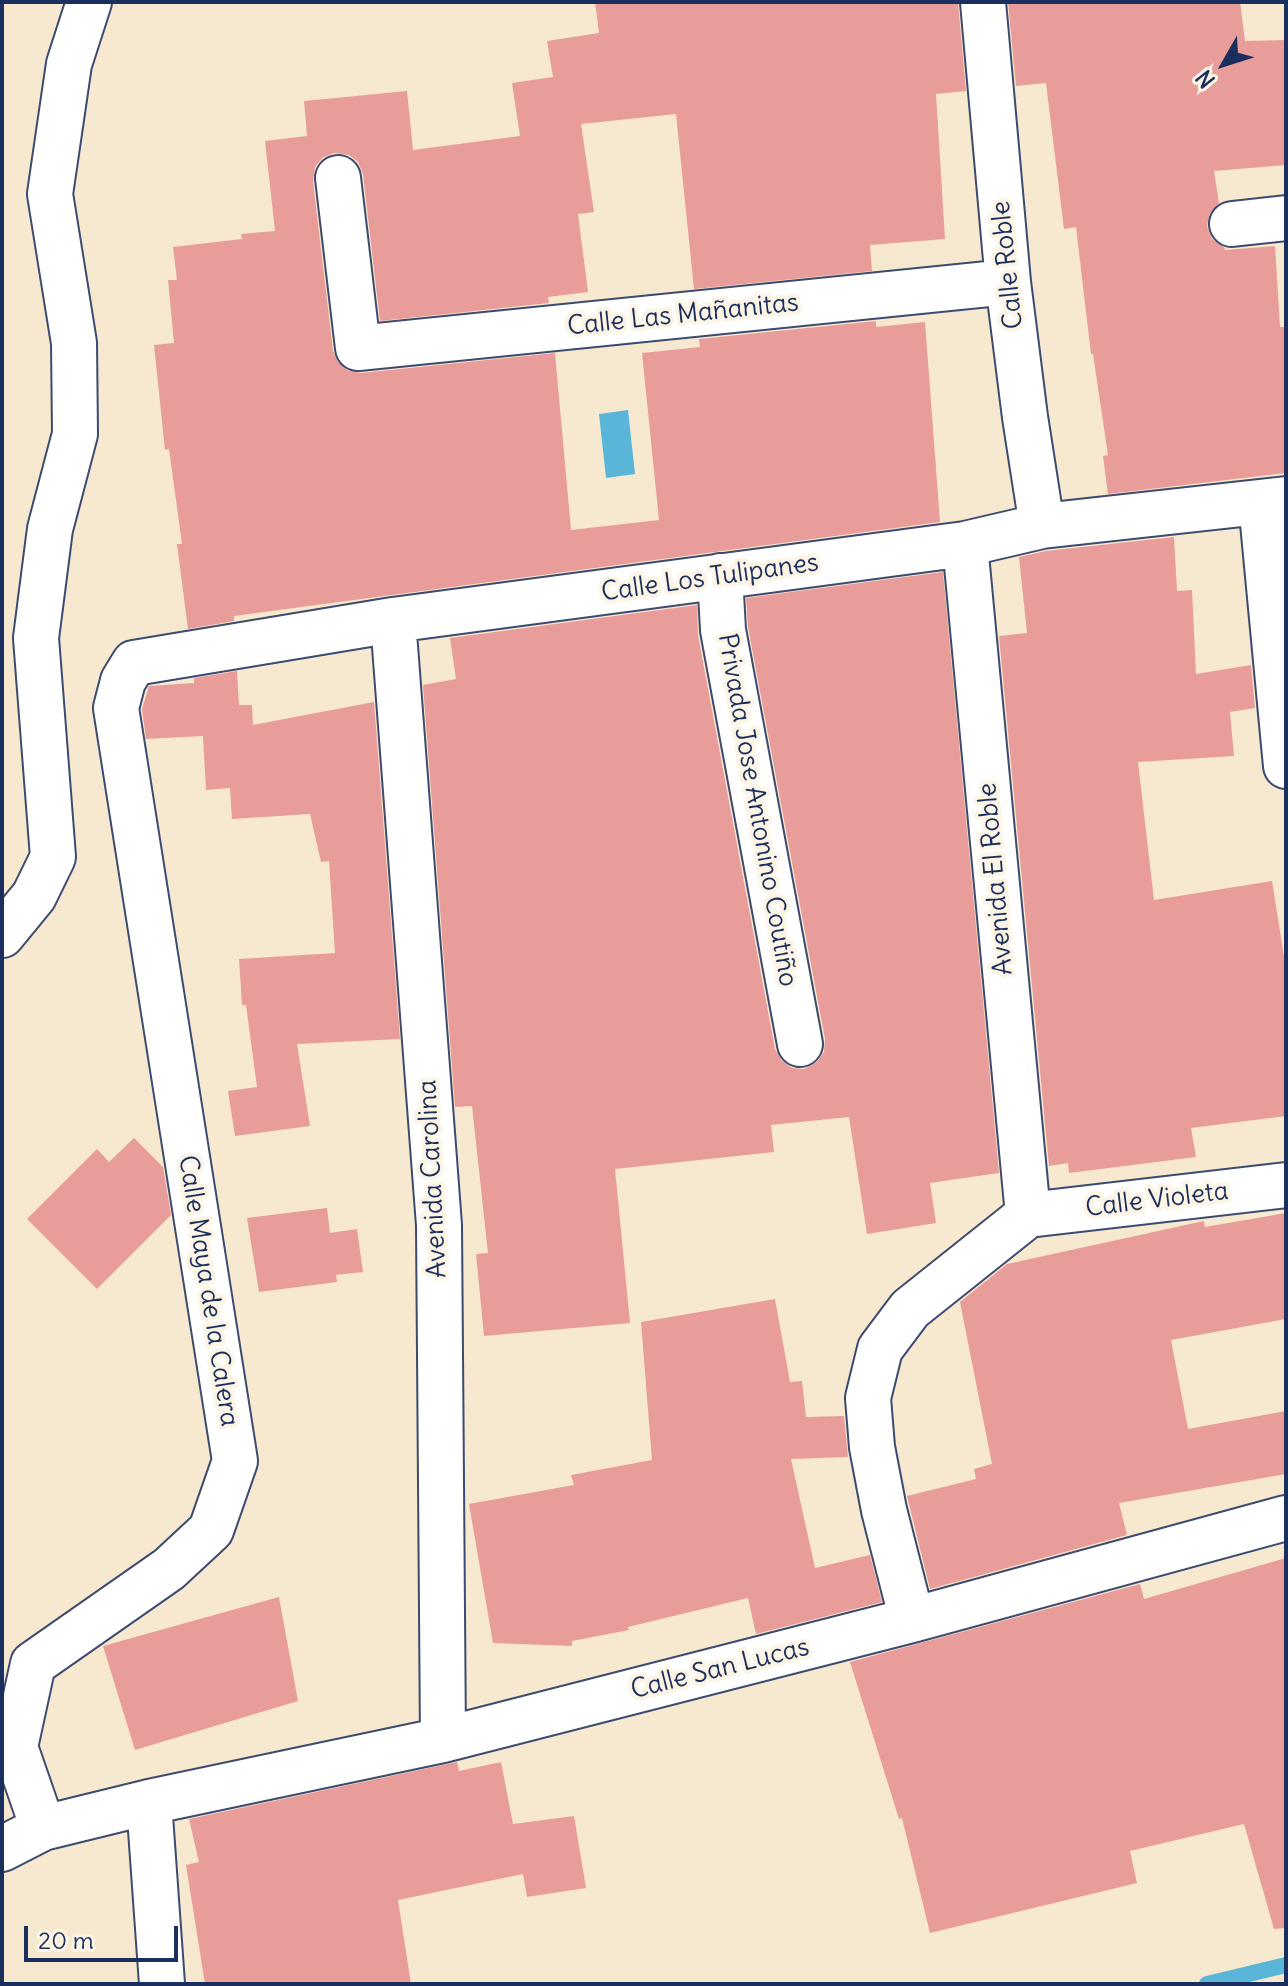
<!DOCTYPE html>
<meta charset="utf-8">
<style>
body{margin:0}
#map{position:relative;width:1288px;height:1986px;overflow:hidden;background:#f7e8d0;font-family:Delius,sans-serif}
canvas{display:block}
.frame{position:absolute;inset:0;border:4px solid #1b2f5e;pointer-events:none}
.north{position:absolute;left:1184px;top:24px;width:80px;height:80px;-webkit-text-stroke:6px #fcf5e5;paint-order:stroke;rotate:231deg;font-size:22px;font-weight:700;line-height:32px;text-align:center;color:#1b2f5e}
.north::after{content:'';display:block;margin:auto;width:28px;height:36px;background:#1b2f5e;clip-path:polygon(50% 0,100% 100%,50% 72%,0 100%)}
.scale{position:absolute;left:24px;top:1926px;width:154px;height:36px;box-sizing:border-box;border:4px solid #1b2f5e;border-top:0;padding-left:10px;font-size:24px;line-height:28px;white-space:nowrap;color:#1b2f5e;-webkit-text-stroke:6px #fcf5e5;paint-order:stroke}
</style>
<div id="map">
<canvas width="1288" height="1986"></canvas>
<div class="frame"></div>
<div class="north">N</div>
<div class="scale">20 m</div>
</div>
<script>
const g = document.querySelector('canvas').getContext('2d');
g.lineJoin = 'round';
function paint(path, color) {
  g.fillStyle = color;
  g.fill(path, 'evenodd');
}
function poly(rows) {
  const path = new Path2D();
  for (const r of rows) {
    path.moveTo(r[0], r[1]);
    for (let i = 2; i < r.length; i += 2) path.lineTo(r[i], r[i + 1]);
  }
  return path;
}
function trace(path, color, width, dash) {
  g.strokeStyle = color;
  g.lineWidth = width;
  g.lineCap = dash ? 'butt' : 'round';
  g.setLineDash(dash || []);
  g.stroke(path);
}
function write(font, color, halo, rows, align = 'center') {
  g.font = font + ' Delius,sans-serif';
  g.lineWidth = 8;
  g.setLineDash([]);
  g.textBaseline = 'middle';
  g.strokeStyle = halo;
  g.fillStyle = color;
  for (const [text, x, y, turn = 0] of rows) {
    g.save();
    g.translate(x, y);
    g.rotate((+turn || 0) * Math.PI / 180);
    g.textAlign = isNaN(turn) ? turn : align;
    if (halo) g.strokeText(text, 0, 0);
    g.fillText(text, 0, 0);
    g.restore();
  }
}
paint(poly([
 [628,410,635,474,606,478,599,414]
]), '#5ab6d8');
trace(poly([
 [1207,1984,1286,1965]
]), '#5ab6d8', 16);
paint(poly([
 [595,2,958,2,966,91,936,94,945,239,870,245,872,271,694,289,676,114,581,124,594,212,578,214,588,292,548,297,549,303,380,321,363,174,358,162,349,155,334,153,322,158,315,167,313,181,333,351,338,362,347,370,361,373,555,353,571,530,659,520,642,353,700,347,699,339,876,321,876,327,925,322,940,522,234,616,234,621,188,629,177,544,182,544,169,449,165,450,154,345,174,343,168,280,177,280,173,247,242,239,241,234,275,231,265,141,307,136,304,101,407,91,413,150,520,136,512,83,553,77,547,41,599,33],
 [1008,2,1240,2,1245,41,1286,40,1286,165,1214,171,1219,203,1210,213,1207,226,1212,239,1224,247,1225,250,1275,246,1280,327,1286,327,1286,473,1108,494,1103,456,1108,455,1093,354,1091,354,1076,227,1064,229,1046,83,1016,86],
 [1174,537,1177,591,1192,590,1196,674,1251,665,1255,708,1230,712,1234,756,1138,762,1154,900,1272,881,1286,969,1286,1116,1191,1128,1196,1157,1069,1173,1068,1163,1049,1166,999,636,1027,633,1019,557,1046,551],
 [943,572,999,1173,930,1183,936,1223,867,1234,849,1117,771,1125,774,1152,615,1169,630,1323,484,1336,476,1254,488,1253,472,1106,455,1107,423,685,456,679,450,638,697,605,698,635,775,1049,782,1061,792,1068,804,1069,817,1062,824,1052,825,1039,748,627,746,598],
 [237,671,239,705,252,705,253,725,374,702,400,1039,297,1044,310,1126,235,1136,228,1091,257,1087,246,1005,242,1005,239,959,335,953,329,861,321,862,310,814,232,819,230,788,206,790,203,736,146,739,142,709,149,686,194,683,194,678],
 [134,1138,163,1167,171,1215,97,1289,27,1219,97,1149,109,1162],
 [327,1208,330,1233,357,1229,363,1272,336,1275,337,1282,259,1292,247,1218],
 [1286,1213,1286,1319,1171,1340,1188,1429,1286,1411,1286,1474,1119,1503,1127,1535,930,1589,907,1496,976,1479,974,1469,992,1464,960,1302,1007,1264,1204,1221,1205,1227],
 [775,1299,790,1382,802,1381,806,1417,844,1416,848,1457,791,1459,815,1568,870,1555,882,1602,756,1634,748,1598,628,1627,629,1630,572,1641,572,1646,493,1643,469,1504,574,1485,571,1475,652,1460,641,1322],
 [1286,1558,1286,1928,1274,1929,1244,1824,1130,1851,1137,1883,930,1933,902,1818,899,1819,850,1662,1140,1584,1144,1599],
 [279,1597,298,1701,135,1750,103,1646],
 [457,1762,459,1771,501,1762,513,1824,574,1816,586,1888,527,1897,523,1874,398,1900,411,1984,205,1984,186,1865,199,1862,189,1819]
]), '#e99d9a');
const street = poly([
 [983,2,1008,282,1025,417,1042,526],
 [338,178,358,348,1008,282],
 [1232,224,1286,218],
 [1261,502,1286,766],
 [965,544,1028,1215],
 [720,576,723,630,800,1044],
 [393,620,439,1225,443,1740],
 [2,935,34,896,53,857,36,638,50,529,75,434,74,343,50,194,69,64,89,2],
 [1028,1215,1286,1185],
 [912,1620,884,1510,872,1447,868,1398,880,1349,910,1309,1028,1215],
 [149,1802,162,1984],
 [43,1828,15,1747,33,1664,169,1569,211,1530,235,1461,116,708,123,681,134,663,393,620,965,544,1042,526,1286,499],
 [2,1849,43,1828,149,1802,443,1740,912,1620,1286,1518]
]);
trace(street, '#3c4b6f', 48);
trace(street, '#fff', 44);
write('26px', '#1b2f5e', '#fcf5e5', [
 ["Calle Roble",1008,265,-96],
 ["Calle Las Mañanitas",683,315,-6],
 ["Calle Los Tulipanes",710,578,-8],
 ["Privada Jose Antonino Coutiño",757,810,80],
 ["Avenida El Roble",996,879,-95],
 ["Avenida Carolina",433,1179,-93],
 ["Calle Violeta",1157,1200,-7],
 ["Calle Maya de la Calera",208,1291,81],
 ["Calle San Lucas",720,1669,-14]
]);
</script>
